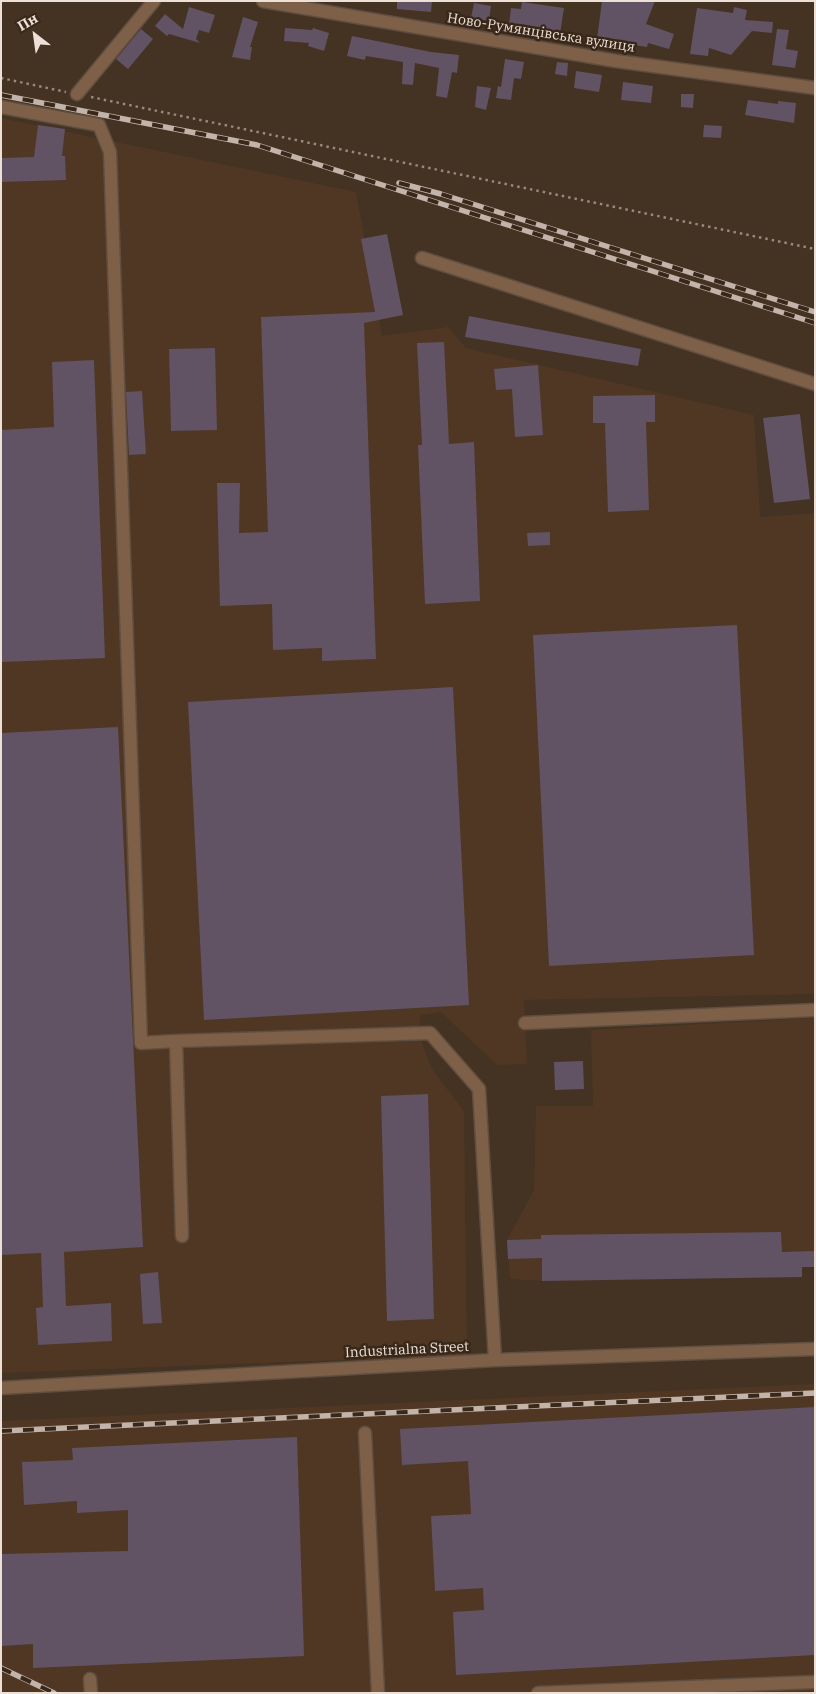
<!DOCTYPE html>
<meta charset="utf-8">
<style>
body{margin:0}
#map{position:relative;width:816px;height:1694px;overflow:hidden;background:#443223;font-family:"IBM Plex Serif",serif}
canvas{display:block}
.frame{position:absolute;inset:0;border:2px solid #ece0d7;pointer-events:none}
.north{position:absolute;left:10px;top:10px;width:50px;height:50px;-webkit-text-stroke:4px #392819;paint-order:stroke;rotate:330deg;font-size:14px;font-weight:700;line-height:20px;text-align:center;color:#ece0d7}
.north::after{content:'';display:block;margin:auto;width:18px;height:22px;background:#ece0d7;clip-path:polygon(50% 0,100% 100%,50% 72%,0 100%)}
</style>
<div id="map">
<canvas width="816" height="1694"></canvas>
<div class="frame"></div>
<div class="north">Пн</div>
</div>
<script>
const g = document.querySelector('canvas').getContext('2d');
g.lineJoin = 'round';
function paint(path, color) {
  g.fillStyle = color;
  g.fill(path, 'evenodd');
}
function poly(rows) {
  const path = new Path2D();
  for (const r of rows) {
    path.moveTo(r[0], r[1]);
    for (let i = 2; i < r.length; i += 2) path.lineTo(r[i], r[i + 1]);
  }
  return path;
}
function trace(path, color, width, dash) {
  g.strokeStyle = color;
  g.lineWidth = width;
  g.lineCap = dash ? 'butt' : 'round';
  g.setLineDash(dash || []);
  g.stroke(path);
}
function write(font, color, halo, rows, align = 'center') {
  g.font = font + ' "IBM Plex Serif",serif';
  g.lineWidth = 5;
  g.setLineDash([]);
  g.textBaseline = 'middle';
  g.strokeStyle = halo;
  g.fillStyle = color;
  for (const [text, x, y, turn = 0] of rows) {
    g.save();
    g.translate(x, y);
    g.rotate((+turn || 0) * Math.PI / 180);
    g.textAlign = isNaN(turn) ? turn : align;
    if (halo) g.strokeText(text, 0, 0);
    g.fillText(text, 0, 0);
    g.restore();
  }
}
paint(poly([
 [1,118,356,192,382,336,448,327,466,348,754,415,760,517,815,513,815,994,524,1000,527,1064,497,1065,441,1012,421,1015,418,1033,432,1069,464,1111,467,1355,1,1373],
 [815,1018,815,1267,542,1281,510,1279,507,1240,534,1190,536,1106,593,1106,591,1030],
 [815,1384,815,1693,1,1693,1,1421]
]), '#4f3723');
paint(poly([
 [397,1,432,1,431,12,397,9],
 [602,1,655,1,646,24,674,34,669,49,648,43,647,47,597,39],
 [522,2,564,8,560,34,509,25,511,8,521,9],
 [474,3,491,6,489,21,471,18],
 [189,7,215,15,209,33,199,30,196,39,200,43,169,34,167,36,155,26,165,14,183,29],
 [734,7,747,10,745,20,773,22,772,33,752,31,731,55,709,48,708,56,690,54,697,8,733,13],
 [243,17,258,22,250,47,252,47,250,60,232,57],
 [285,28,312,30,313,28,329,33,324,51,308,46,309,43,284,41],
 [141,29,153,39,128,69,116,59],
 [777,29,789,30,786,49,798,51,795,68,772,65],
 [352,36,431,52,459,55,457,73,452,72,447,98,436,96,439,68,415,63,413,85,402,84,403,62,366,56,365,60,347,56],
 [505,59,524,62,521,79,514,78,511,100,496,98,498,86,501,87],
 [557,62,568,63,567,76,555,74],
 [576,71,602,75,599,92,574,88],
 [623,82,653,86,651,103,621,100],
 [477,86,491,88,486,110,475,107],
 [681,94,694,94,693,108,681,107],
 [748,100,778,104,778,101,796,103,794,123,745,115],
 [38,125,65,129,62,156,65,156,66,180,1,182,1,158,34,157],
 [704,125,722,126,721,138,703,137],
 [387,234,403,315,364,323,376,659,322,661,322,648,273,650,272,604,220,606,217,483,240,483,239,533,268,532,261,317,375,312,361,239],
 [469,316,641,349,638,366,465,337],
 [444,342,449,444,474,442,480,601,425,604,418,445,422,445,417,343],
 [215,348,217,430,171,431,169,349],
 [94,360,105,658,1,662,1,430,54,427,52,362],
 [538,365,543,435,515,437,512,389,496,390,494,369],
 [142,391,146,454,129,455,126,392],
 [655,395,655,422,646,422,649,510,608,512,605,423,593,423,593,396],
 [800,414,810,499,774,503,763,418],
 [550,532,550,545,528,546,527,533],
 [737,625,754,955,549,966,533,635],
 [453,687,469,1005,204,1020,188,702],
 [118,727,143,1247,64,1252,66,1306,111,1303,112,1341,38,1345,36,1308,43,1307,41,1253,1,1255,1,733],
 [583,1061,584,1089,555,1090,554,1062],
 [428,1094,434,1319,387,1321,381,1096],
 [781,1232,782,1252,815,1251,815,1267,802,1267,802,1277,542,1281,542,1258,508,1259,507,1240,541,1239,541,1235],
 [158,1272,162,1323,143,1324,140,1274],
 [815,1407,815,1655,456,1675,453,1612,484,1610,483,1588,435,1591,431,1516,471,1514,468,1461,402,1465,400,1429],
 [297,1437,304,1656,33,1668,33,1644,1,1646,1,1554,128,1551,128,1510,77,1513,77,1501,24,1505,22,1462,73,1460,72,1448]
]), '#615264');
const minor = poly([
 [263,1,616,61,815,88],
 [77,94,154,1],
 [1,107,99,125,110,152,141,1043,176,1041,182,1236],
 [422,258,815,384],
 [525,1023,815,1010],
 [176,1041,430,1033,479,1089,495,1360],
 [1,1388,495,1360,815,1349],
 [365,1433,378,1693],
 [90,1679,91,1693],
 [538,1693,815,1682]
]);
trace(minor, '#5f4e40', 15);
trace(poly([
 [1,78,66,92],
 [91,97,815,249]
]), '#98897d', 2.5, [2.5, 4]);
trace(minor, '#7d6047', 12);
const rail = poly([
 [1,95,257,145,815,323],
 [399,183,441,194,815,312],
 [1,1431,815,1393],
 [1,1668,54,1693]
]);
trace(rail, '#c2b4aa', 5.5);
trace(rail, '#392819', 4, [11]);
write('14px', '#ece0d7', '#392819', [
 ["Ново-Румянцівська вулиця",541,33,9],
 ["Industrialna Street",407,1350,-3]
]);
</script>
